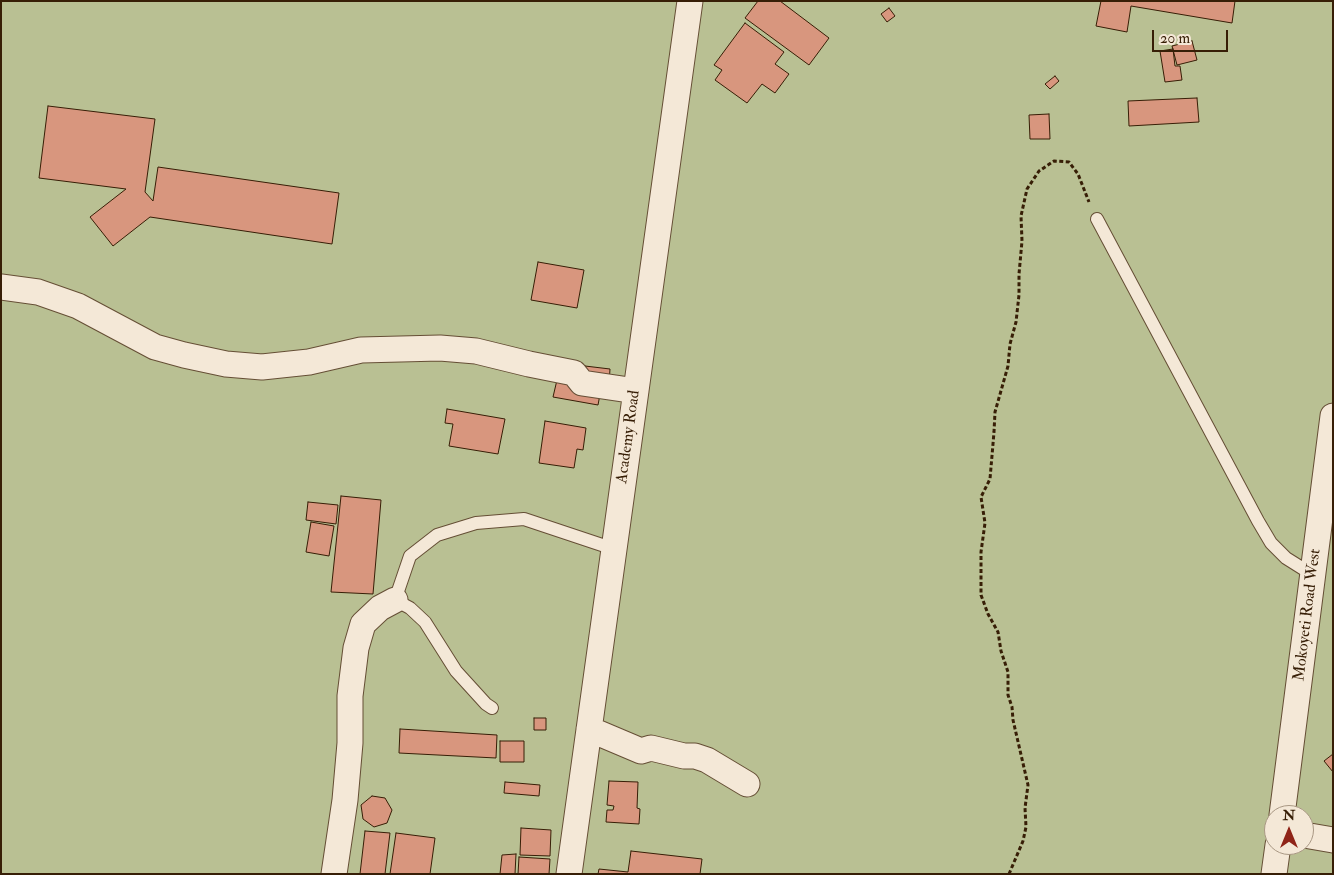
<!DOCTYPE html>
<style>
body{margin:0}
#map{position:relative;width:1334px;height:875px;overflow:hidden;background:#eedcc2;font-family:"IM FELL Double Pica",serif}
canvas{display:block}
.frame{position:absolute;inset:0;border:2px solid #371e06;pointer-events:none}
.north{position:absolute;left:1264px;top:805px;width:50px;height:50px;box-sizing:border-box;background:#f4e8d7;border:1px solid #a89783;border-radius:50%;rotate:0deg;font-size:14px;font-weight:700;line-height:20px;text-align:center;color:#371e06}
.north::after{content:'';display:block;margin:auto;width:18px;height:22px;background:#8f2418;clip-path:polygon(50% 0,100% 100%,50% 72%,0 100%)}
.scale{position:absolute;left:1152px;top:30px;width:76px;height:22px;box-sizing:border-box;border:2px solid #371e06;border-top:0;padding-left:6px;font-size:15px;line-height:18px;white-space:nowrap;color:#371e06;-webkit-text-stroke:4px #f4e8d7;paint-order:stroke}
</style>
<div id="map">
<canvas width="1334" height="875"></canvas>
<div class="frame"></div>
<div class="north">N</div>
<div class="scale">20 m</div>
</div>
<script>
const g = document.querySelector('canvas').getContext('2d');
g.lineJoin = 'round';
function paint(path, color) {
  g.fillStyle = color;
  g.fill(path, 'evenodd');
}
function poly(rows) {
  const path = new Path2D();
  for (const r of rows) {
    path.moveTo(r[0], r[1]);
    for (let i = 2; i < r.length; i += 2) path.lineTo(r[i], r[i + 1]);
  }
  return path;
}
function trace(path, color, width, dash) {
  g.strokeStyle = color;
  g.lineWidth = width;
  g.lineCap = dash ? 'butt' : 'round';
  g.setLineDash(dash || []);
  g.stroke(path);
}
function write(font, color, halo, rows, align = 'center') {
  g.font = font + ' "IM FELL Double Pica",serif';
  g.lineWidth = 4;
  g.setLineDash([]);
  g.textBaseline = 'middle';
  g.strokeStyle = halo;
  g.fillStyle = color;
  for (const [text, x, y, turn = 0] of rows) {
    g.save();
    g.translate(x, y);
    g.rotate((+turn || 0) * Math.PI / 180);
    g.textAlign = isNaN(turn) ? turn : align;
    if (halo) g.strokeText(text, 0, 0);
    g.fillText(text, 0, 0);
    g.restore();
  }
}
paint(poly([
 [1,1,1333,1,1333,874,1,874],
 [1274,815,1304,815,1304,845,1274,845]
]), '#b9c093');
const building = poly([
 [758,1,780,1,829,38,809,65,745,18,758,1],
 [1101,1,1235,1,1232,23,1131,6,1127,32,1096,26,1101,1],
 [889,8,895,16,887,22,881,14,889,8],
 [745,23,784,52,775,64,789,74,775,93,762,84,747,103,715,80,722,70,714,65,745,23],
 [1192,41,1197,60,1177,65,1172,46,1192,41],
 [1173,49,1175,66,1180,66,1182,80,1165,82,1160,51,1173,49],
 [1055,76,1059,81,1050,89,1045,84,1055,76],
 [1197,98,1199,122,1129,126,1128,101,1197,98],
 [48,106,155,119,145,192,153,201,158,167,339,193,332,244,150,217,113,246,90,217,126,189,39,178,48,106],
 [1049,114,1050,139,1030,139,1029,115,1049,114],
 [538,262,584,270,577,308,531,300,538,262],
 [585,366,610,369,609,384,583,382,585,366],
 [557,380,601,389,598,405,553,397,557,380],
 [447,409,505,419,498,454,449,446,453,424,445,423,447,409],
 [545,421,586,428,583,450,577,449,574,468,539,463,545,421],
 [341,496,381,500,373,594,331,592,341,496],
 [308,502,338,505,336,524,306,520,308,502],
 [311,522,334,526,329,556,306,552,311,522],
 [534,718,546,718,546,730,534,730,534,718],
 [400,729,497,735,496,758,399,753,400,729],
 [500,741,524,741,524,762,500,762,500,741],
 [1333,754,1333,772,1324,761,1333,754],
 [609,781,638,782,637,808,640,809,639,824,606,822,607,810,613,810,614,806,607,805,609,781],
 [505,782,540,785,539,796,504,793,505,782],
 [372,796,385,798,392,810,387,823,374,827,363,819,361,805,372,796],
 [521,828,551,830,550,856,520,855,521,828],
 [365,831,390,833,385,874,360,874,365,831],
 [396,833,435,838,430,874,390,874,396,833],
 [631,851,702,859,700,874,598,874,599,869,628,872,631,851],
 [516,854,515,874,500,874,502,855,516,854],
 [519,857,550,859,549,874,518,874,519,857]
]);
paint(building, '#d8967e');
trace(building, '#371e06', 1);
const lane = poly([
 [1097,219,1258,521,1271,543,1286,558,1313,575],
 [492,708,486,704,456,671,425,622,410,608,395,600,410,556,437,535,476,523,524,519,614,549]
]);
const street = poly([
 [1,287,38,292,78,306,155,347,184,355,226,364,262,367,309,362,361,350,440,348,476,351,529,364,574,373,582,383,636,391],
 [589,729,641,751,651,748,684,756,695,756,707,760,747,784],
 [1282,815,1333,416],
 [1304,835,1333,840],
 [334,874,345,800,350,743,350,696,356,648,363,624,380,608,395,600],
 [569,874,690,1],
 [1274,874,1278,845]
]);
trace(lane, '#654e35', 14);
trace(street, '#654e35', 27);
trace(poly([
 [1009,874,1023,841,1026,827,1025,808,1028,785,1013,720,1012,707,1008,695,1008,672,1001,651,998,632,988,614,981,595,981,552,985,523,981,497,990,479,994,432,995,412,1008,366,1010,344,1016,322,1019,295,1019,274,1022,241,1021,216,1027,189,1039,171,1054,161,1069,162,1078,174,1089,202]
]), '#371e06', 3, [4, 2.5]);
trace(lane, '#f4e8d7', 12);
trace(street, '#f4e8d7', 25);
write('16px', '#371e06', '#f4e8d7', [
 ["Academy Road",629,437,-82],
 ["Mokoyeti Road West",1308,615,-83]
]);
</script>
